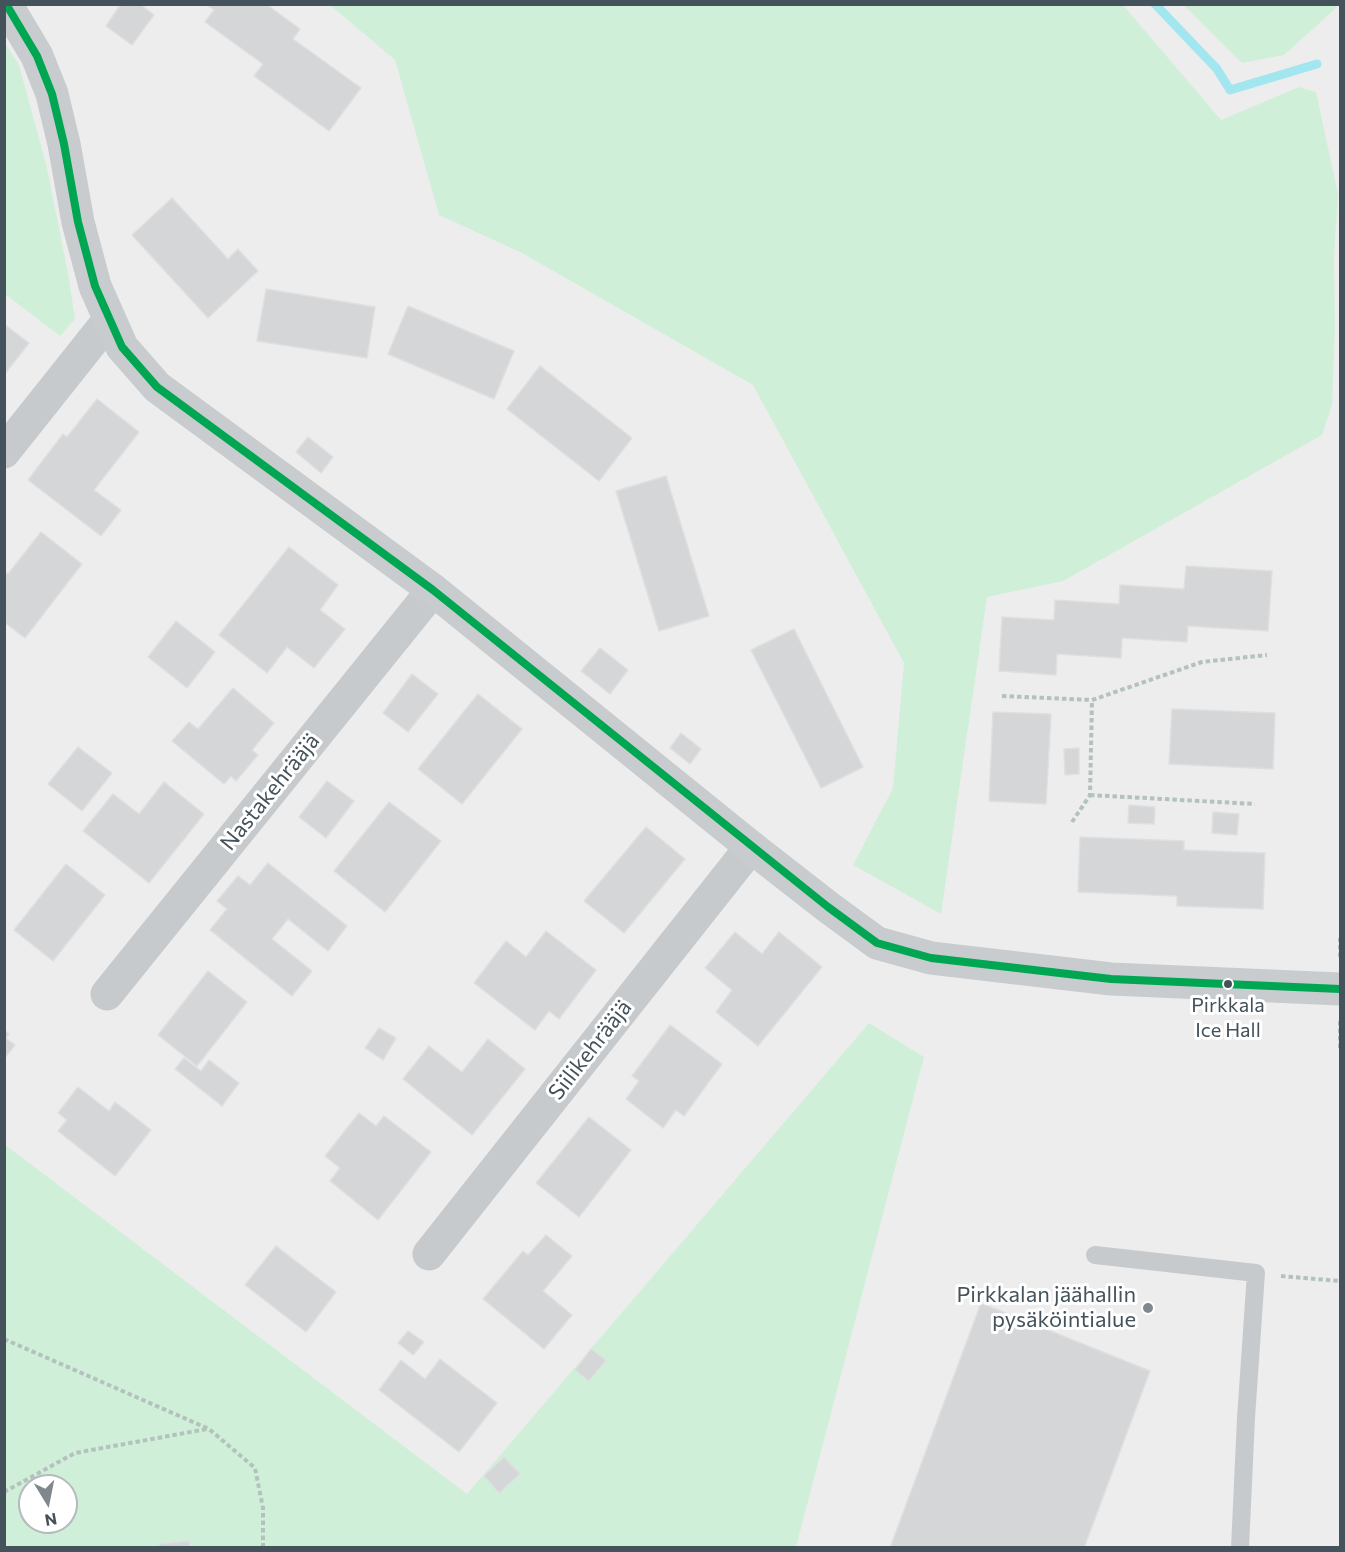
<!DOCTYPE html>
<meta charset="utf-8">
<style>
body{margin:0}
#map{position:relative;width:1345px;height:1552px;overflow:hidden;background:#eeeded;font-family:Commissioner,sans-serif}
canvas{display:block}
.frame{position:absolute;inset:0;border:6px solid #44525b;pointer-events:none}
.north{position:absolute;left:18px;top:1474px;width:60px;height:60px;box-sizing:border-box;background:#fff;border:2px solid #b4babd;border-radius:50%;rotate:170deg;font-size:16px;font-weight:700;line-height:24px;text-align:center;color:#44525b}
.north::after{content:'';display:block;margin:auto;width:21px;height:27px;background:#80888e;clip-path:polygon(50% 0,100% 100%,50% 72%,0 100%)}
</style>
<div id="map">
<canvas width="1345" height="1552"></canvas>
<div class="frame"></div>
<div class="north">N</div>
</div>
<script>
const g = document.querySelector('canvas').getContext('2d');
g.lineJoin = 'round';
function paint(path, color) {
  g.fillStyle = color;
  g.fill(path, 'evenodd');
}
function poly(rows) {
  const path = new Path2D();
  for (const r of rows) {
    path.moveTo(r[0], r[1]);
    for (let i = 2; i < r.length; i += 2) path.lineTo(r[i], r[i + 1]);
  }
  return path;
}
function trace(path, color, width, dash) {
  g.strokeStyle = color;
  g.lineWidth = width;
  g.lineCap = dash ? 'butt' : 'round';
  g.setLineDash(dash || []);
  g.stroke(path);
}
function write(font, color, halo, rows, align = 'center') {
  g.font = font + ' Commissioner,sans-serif';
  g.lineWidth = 6;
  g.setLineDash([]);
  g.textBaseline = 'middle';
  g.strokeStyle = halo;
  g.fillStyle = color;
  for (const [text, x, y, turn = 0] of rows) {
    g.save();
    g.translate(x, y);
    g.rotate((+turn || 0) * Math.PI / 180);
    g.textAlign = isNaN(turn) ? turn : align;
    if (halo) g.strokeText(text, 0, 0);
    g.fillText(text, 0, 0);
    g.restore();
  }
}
paint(poly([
 [330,5,1123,5,1221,120,1299,87,1316,92,1338,194,1334,257,1335,329,1332,405,1322,435,1063,581,987,597,941,914,853,865,893,788,904,663,753,385,522,253,439,215,395,60],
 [1184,5,1336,5,1335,9,1284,55,1242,63],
 [5,43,19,65,47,168,68,273,75,319,60,336,5,294],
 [869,1023,924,1057,796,1547,5,1547,4,1144,467,1494],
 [30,1486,66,1486,66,1522,30,1522]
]), '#d0efd9');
trace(poly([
 [1155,4,1217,69,1230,90,1317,64]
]), '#a2e6ef', 9);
const building = poly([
 [121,4,140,4,154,15,132,45,106,26,121,4],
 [206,4,266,4,300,29,293,39,361,88,329,131,254,76,263,64,205,22,214,10,206,4],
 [172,198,228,259,238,249,258,271,208,318,132,235,172,198],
 [266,289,375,307,367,358,257,341,266,289],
 [408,306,514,351,494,399,388,354,408,306],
 [4,324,29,343,4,375,4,324],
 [540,366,632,438,599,481,507,409,540,366],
 [97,399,139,432,94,490,121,510,101,536,28,480,63,434,67,437,97,399],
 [308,437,333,457,321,473,296,452,308,437],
 [666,476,709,616,659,631,616,491,666,476],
 [41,532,82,564,25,638,4,622,4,571,8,574,41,532],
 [289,547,338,585,320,610,345,629,314,668,287,647,267,673,219,635,289,547],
 [1186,566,1272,571,1268,631,1188,626,1187,642,1122,638,1121,658,1057,654,1056,675,999,671,1002,617,1054,620,1055,600,1119,604,1120,585,1184,589,1186,566],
 [176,621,215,652,187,688,148,657,176,621],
 [794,629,863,767,821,788,751,650,794,629],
 [600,648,628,670,610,694,581,671,600,648],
 [412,674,438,694,408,732,383,713,412,674],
 [233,688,274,723,252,750,258,755,236,781,231,776,224,784,172,741,189,722,198,729,233,688],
 [478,694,522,729,462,804,418,769,478,694],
 [1172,709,1275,713,1273,769,1169,764,1172,709],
 [993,712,1051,714,1046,804,989,801,993,712],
 [681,733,701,749,690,764,670,748,681,733],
 [78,747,112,773,82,811,48,784,78,747],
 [1079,748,1079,774,1065,775,1064,749,1079,748],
 [327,781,354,801,326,838,299,817,327,781],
 [164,782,204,814,149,883,83,831,113,794,139,814,164,782],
 [389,802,441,841,385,912,334,871,389,802],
 [1129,805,1155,807,1154,824,1128,823,1129,805],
 [1213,812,1239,814,1237,835,1212,833,1213,812],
 [646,827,685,859,624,933,584,901,646,827],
 [1080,837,1184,841,1184,850,1265,853,1263,909,1177,906,1177,896,1078,892,1080,837],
 [268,863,347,926,328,951,288,919,272,939,312,971,292,996,210,930,227,909,217,901,238,876,250,885,268,863],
 [66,864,105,895,53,961,14,930,66,864],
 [546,931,596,970,559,1019,549,1011,535,1030,474,983,506,941,526,957,546,931],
 [735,932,762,954,779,932,822,967,758,1046,716,1012,732,990,705,968,735,932],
 [208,971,247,1002,197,1066,158,1035,208,971],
 [670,1025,722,1064,684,1116,676,1110,663,1128,626,1099,639,1081,632,1076,670,1025],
 [379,1028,396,1038,383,1060,365,1048,379,1028],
 [4,1030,9,1034,6,1038,15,1045,4,1059,4,1030],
 [488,1039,525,1069,472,1135,403,1079,429,1046,462,1072,488,1039],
 [184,1058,201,1071,209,1060,239,1083,222,1106,175,1069,184,1058],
 [78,1087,109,1111,115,1102,151,1130,115,1176,58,1131,67,1120,58,1113,78,1087],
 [359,1113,376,1126,384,1116,431,1152,378,1220,330,1181,340,1168,325,1156,359,1113],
 [589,1117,631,1150,579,1217,536,1183,589,1117],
 [546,1235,572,1256,543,1291,572,1315,544,1349,483,1299,523,1251,528,1255,546,1235],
 [276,1246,336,1292,306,1332,245,1285,276,1246],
 [981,1303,1150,1371,1084,1548,890,1548,981,1303],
 [408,1331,424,1342,413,1355,398,1343,408,1331],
 [591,1349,606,1360,589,1381,575,1370,591,1349],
 [440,1359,497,1403,459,1452,379,1390,401,1360,425,1379,440,1359],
 [504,1457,520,1474,499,1493,484,1476,504,1457],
 [189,1541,190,1548,159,1548,159,1544,189,1541]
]);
paint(building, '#d5d6d7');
trace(building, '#dfdfe0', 1.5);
trace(poly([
 [1002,696,1092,700],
 [1090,795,1255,804],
 [1072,822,1090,795,1092,700,1202,662,1267,655],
 [1340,957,1340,938],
 [1340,1021,1340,1051],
 [1281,1276,1340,1281],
 [4,1339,209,1429,255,1468,263,1508,263,1548],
 [4,1492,75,1453,207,1429]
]), '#b4c2bd', 4, [4.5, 3]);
trace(poly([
 [1095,1255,1256,1273,1246,1418,1240,1548]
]), '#c7cacc', 18);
trace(poly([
 [4,452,109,320],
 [107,994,433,590],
 [429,1254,751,847]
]), '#c7cacc', 33);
trace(poly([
 [6,4,37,56,52,94,64,144,78,222,95,286,122,347,157,387,433,590,751,847,828,907,877,943,931,958,1111,979,1340,989]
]), '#c8ccce', 33);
trace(poly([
 [6,4,37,56,52,94,64,144,78,222,95,286,122,347,157,387,433,590,828,907,877,943,931,958,1111,979,1340,989]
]), '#00a651', 8);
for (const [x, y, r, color] of [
 [1228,984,5,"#44525b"],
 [1148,1308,6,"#80888e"]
]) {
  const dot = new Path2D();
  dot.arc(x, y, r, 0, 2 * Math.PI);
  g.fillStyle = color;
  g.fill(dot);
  trace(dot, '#fff', 2);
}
write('20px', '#44525b', '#fff', [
 ["Pirkkala",1228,1005],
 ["Ice Hall",1228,1030]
]);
write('22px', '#44525b', '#fff', [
 ["Nastakehrääjä",270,792,-51],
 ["Siilikehrääjä",590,1050,-52]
]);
write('22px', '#44525b', '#fff', [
 ["Pirkkalan jäähallin",1136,1295],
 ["pysäköintialue",1136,1320]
], 'right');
</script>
